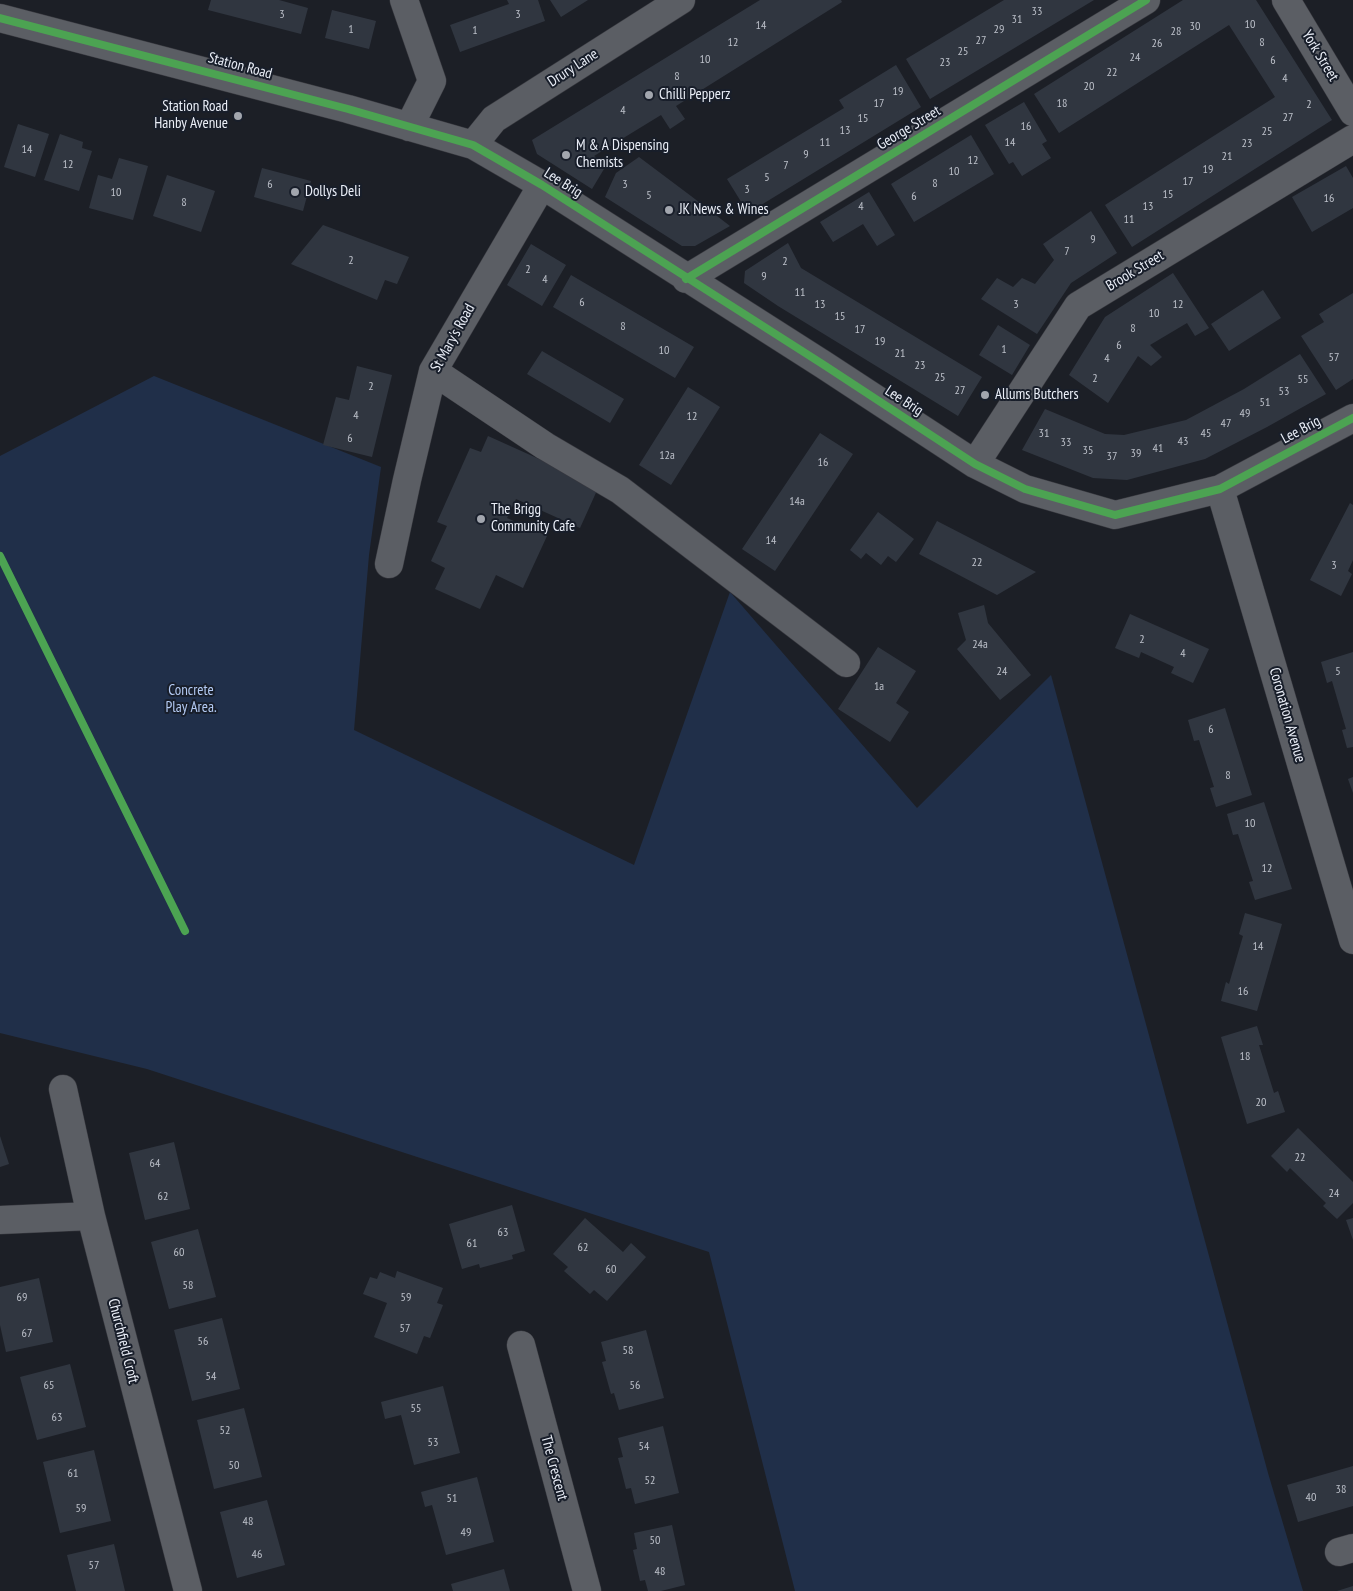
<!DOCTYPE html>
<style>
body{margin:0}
canvas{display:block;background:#1c1f26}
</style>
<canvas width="1353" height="1591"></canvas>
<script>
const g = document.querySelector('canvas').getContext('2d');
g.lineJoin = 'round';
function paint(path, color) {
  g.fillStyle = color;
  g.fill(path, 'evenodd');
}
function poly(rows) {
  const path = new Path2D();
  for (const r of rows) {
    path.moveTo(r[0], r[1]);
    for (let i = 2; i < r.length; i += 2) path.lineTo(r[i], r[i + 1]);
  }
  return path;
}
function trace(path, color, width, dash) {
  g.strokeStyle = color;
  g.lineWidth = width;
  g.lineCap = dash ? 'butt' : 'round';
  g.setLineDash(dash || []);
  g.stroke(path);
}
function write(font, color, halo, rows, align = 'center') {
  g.font = font + ' "PT Sans Narrow",sans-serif';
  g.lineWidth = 4;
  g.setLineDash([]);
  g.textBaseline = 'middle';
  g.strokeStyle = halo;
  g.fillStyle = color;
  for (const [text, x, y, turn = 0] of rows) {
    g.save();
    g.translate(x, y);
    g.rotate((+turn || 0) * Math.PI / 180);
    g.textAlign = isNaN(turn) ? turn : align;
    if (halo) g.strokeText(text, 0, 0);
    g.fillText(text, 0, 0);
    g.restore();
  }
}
paint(poly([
 [154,376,381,467,369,555,354,730,634,865,730,592,917,808,1051,675,1268,1473,1303,1591,795,1591,709,1252,147,1069,0,1033,0,456]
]), '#202f49');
paint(poly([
 [211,0,279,0,308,8,301,34,208,10],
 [507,0,538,0,545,21,460,52,450,25,509,4],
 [550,0,588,0,561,17],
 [760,0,841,0,842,2,676,106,685,119,670,129,661,115,594,156,607,164,592,189,537,154,532,140],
 [1004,0,1094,0,930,99,906,59],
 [1183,0,1256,0,1332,120,1132,247,1105,205,1275,97,1229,25,1059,133,1034,94],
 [332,10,376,21,369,49,325,38],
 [896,65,921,107,748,213,727,179,844,108,839,100],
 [1024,102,1047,141,1042,144,1051,158,1022,176,1013,162,1009,164,985,125],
 [18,124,49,134,35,177,4,167],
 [60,134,83,142,82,148,92,151,79,191,44,180],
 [971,135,994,174,914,222,891,184],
 [639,157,691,196,730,226,695,246,682,246,605,197,616,173],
 [119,158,148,166,133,220,89,208,98,175,112,179],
 [1346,166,1353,178,1353,208,1312,232,1292,197],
 [262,168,311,181,303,211,254,197],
 [167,175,215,191,201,232,153,216],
 [869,192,895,235,877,246,863,224,833,242,820,222],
 [1091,211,1117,253,1071,283,1037,334,981,299,997,278,1013,287,1022,278,1035,284,1054,260,1043,244],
 [323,225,409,257,397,284,385,280,377,300,291,264],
 [788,243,801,268,982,377,958,416,778,306,744,283,745,271],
 [531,244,566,265,542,306,507,285],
 [1173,273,1209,328,1195,336,1187,323,1150,345,1162,357,1151,366,1138,356,1108,403,1069,375,1105,317],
 [571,275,694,347,675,378,553,307],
 [1263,290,1281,318,1229,351,1211,324],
 [1353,293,1353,379,1336,390,1301,336,1324,322,1319,314],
 [998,325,1030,345,1012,375,979,355],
 [542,351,624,399,610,423,527,374],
 [1300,354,1326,394,1267,427,1205,459,1127,480,1093,478,1022,450,1045,409,1105,434,1124,435,1186,420,1244,389],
 [357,366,392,375,372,457,323,445,336,397,349,400],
 [688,387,720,407,671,485,639,465],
 [820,433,853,454,775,571,742,549],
 [488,436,599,486,580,528,516,499,507,518,547,536,523,588,496,575,480,609,435,589,445,568,431,561,447,526,437,522,470,448,481,452],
 [1350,503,1353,505,1353,560,1348,571,1352,574,1341,596,1310,580],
 [878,512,914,539,896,562,888,556,881,565,866,553,861,559,850,550],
 [937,521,1036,572,997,595,919,554],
 [984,605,988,623,1031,675,1000,700,957,649,966,640,958,613],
 [1130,614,1209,649,1193,683,1171,673,1174,667,1141,652,1139,658,1115,648],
 [878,647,916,671,896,703,909,712,890,742,838,709],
 [1353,652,1353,747,1347,748,1342,730,1346,729,1332,681,1327,683,1321,662],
 [1225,708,1252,795,1216,807,1210,788,1214,787,1199,740,1194,741,1188,720],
 [1353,777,1353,793,1348,779],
 [1264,802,1292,889,1255,900,1249,882,1253,881,1238,834,1233,835,1227,814],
 [1245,913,1282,924,1257,1011,1221,1001,1226,982,1229,984,1243,936,1239,934],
 [1257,1026,1263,1045,1259,1045,1274,1093,1278,1091,1285,1112,1247,1124,1221,1037],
 [1298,1128,1353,1182,1353,1203,1337,1219,1323,1206,1326,1203,1290,1168,1287,1172,1271,1156],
 [0,1136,9,1164,0,1167],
 [174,1142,190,1209,145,1220,129,1153],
 [512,1205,525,1251,512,1255,513,1259,480,1268,479,1264,462,1269,449,1224],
 [585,1218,623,1252,631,1243,646,1257,607,1301,594,1290,590,1294,564,1271,568,1267,553,1254],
 [1353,1218,1353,1240,1346,1220],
 [198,1229,216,1297,169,1309,151,1242],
 [397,1271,443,1288,437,1303,443,1305,430,1338,424,1336,417,1354,374,1337,387,1303,363,1294,370,1277,377,1279,380,1272,395,1278],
 [39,1278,53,1342,6,1352,0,1325,0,1287],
 [222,1318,240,1389,192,1401,174,1330],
 [646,1330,664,1398,619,1410,614,1393,611,1394,602,1362,606,1361,601,1342],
 [70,1364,86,1427,37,1440,20,1377],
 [443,1386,460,1453,414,1465,401,1415,385,1419,381,1402],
 [244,1408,262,1477,214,1489,197,1420],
 [663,1426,679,1493,635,1504,631,1488,626,1489,622,1473,618,1458,623,1457,618,1438],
 [94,1450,111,1521,60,1533,43,1462],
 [1353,1466,1353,1506,1298,1522,1287,1485],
 [477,1477,494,1542,446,1555,432,1505,425,1507,421,1492],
 [267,1500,285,1565,237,1578,220,1512],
 [672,1525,685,1585,661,1591,648,1591,645,1580,640,1581,633,1550,637,1549,634,1533],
 [114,1544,125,1591,76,1591,67,1555],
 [504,1569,510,1591,453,1591,451,1584],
 [1353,1586,1353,1591,1337,1591]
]), '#303640');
const minor = poly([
 [404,0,432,81,409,127],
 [1286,0,1353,112],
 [0,18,348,109,473,145,542,185,824,365,975,464,1025,489,1115,515,1220,489,1353,418],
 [473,145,494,119,681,0],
 [686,279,1146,0],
 [433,371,545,446,620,490,846,663],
 [975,464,1078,306,1353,139],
 [1220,489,1353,940],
 [389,564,407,480,433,371,542,185],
 [63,1089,91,1216,188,1591],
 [0,1220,91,1216],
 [521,1345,587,1591],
 [1339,1552,1353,1548]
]);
trace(minor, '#393a40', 29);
trace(minor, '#5b5e64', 28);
trace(poly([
 [0,18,348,109,473,145,542,185,824,365,975,464,1025,489,1115,515,1220,489,1353,418],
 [686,279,1146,0],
 [0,556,185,931]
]), '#4ca352', 8);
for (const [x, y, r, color] of [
 [649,95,5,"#a2a6ae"],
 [238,116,5,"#a2a6ae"],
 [566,155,5,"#a2a6ae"],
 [295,192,5,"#a2a6ae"],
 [669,210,5,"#a2a6ae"],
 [985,395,5,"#a2a6ae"],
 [481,519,5,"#a2a6ae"]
]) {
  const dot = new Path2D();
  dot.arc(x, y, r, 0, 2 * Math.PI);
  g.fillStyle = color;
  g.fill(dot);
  trace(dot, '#181e2a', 2);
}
write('12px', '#bcc0c9', null, [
 ["33",1037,12],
 ["3",282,15],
 ["3",518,15],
 ["31",1017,20],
 ["10",1250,25],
 ["14",761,26],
 ["30",1195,27],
 ["1",351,30],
 ["29",999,30],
 ["1",475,31],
 ["28",1176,32],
 ["27",981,41],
 ["12",733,43],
 ["8",1262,43],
 ["26",1157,44],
 ["25",963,52],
 ["24",1135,58],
 ["10",705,60],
 ["6",1273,61],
 ["23",945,63],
 ["22",1112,73],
 ["8",677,77],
 ["4",1285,79],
 ["20",1089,87],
 ["19",898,92],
 ["17",879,104],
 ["18",1062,104],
 ["2",1309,105],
 ["4",623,111],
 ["27",1288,118],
 ["15",863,119],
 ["16",1026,127],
 ["13",845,131],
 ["25",1267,132],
 ["11",825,143],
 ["14",1010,143],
 ["23",1247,144],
 ["14",27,150],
 ["9",806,155],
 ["21",1227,157],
 ["12",973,161],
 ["12",68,165],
 ["7",786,166],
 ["19",1208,170],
 ["10",954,172],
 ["5",767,178],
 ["17",1188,182],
 ["8",935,184],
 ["6",270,185],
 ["3",625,185],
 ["3",747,190],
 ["10",116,193],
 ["15",1168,195],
 ["5",649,196],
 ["6",914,197],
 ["16",1329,199],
 ["8",184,203],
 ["4",861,207],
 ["13",1148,207],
 ["11",1129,220],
 ["9",1093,240],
 ["7",1067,252],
 ["2",351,261],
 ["2",785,262],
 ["2",528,270],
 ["9",764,277],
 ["4",545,280],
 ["11",800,293],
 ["6",582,303],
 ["13",820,305],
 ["3",1016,305],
 ["12",1178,305],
 ["10",1154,314],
 ["15",840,317],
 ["8",623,327],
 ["8",1133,329],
 ["17",860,330],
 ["19",880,342],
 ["6",1119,346],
 ["1",1004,350],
 ["10",664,351],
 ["21",900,354],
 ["57",1334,358],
 ["4",1107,359],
 ["23",920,366],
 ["25",940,378],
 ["2",1095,379],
 ["55",1303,380],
 ["2",371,387],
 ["27",960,391],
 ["53",1284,392],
 ["51",1265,403],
 ["49",1245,414],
 ["4",356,416],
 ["12",692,417],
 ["47",1226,424],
 ["31",1044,434],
 ["45",1206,434],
 ["6",350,439],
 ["43",1183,442],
 ["33",1066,443],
 ["41",1158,449],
 ["35",1088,451],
 ["39",1136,454],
 ["12a",667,456],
 ["37",1112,457],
 ["16",823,463],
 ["14a",797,502],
 ["14",771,541],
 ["22",977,563],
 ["3",1334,566],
 ["2",1142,640],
 ["24a",980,645],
 ["4",1183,654],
 ["24",1002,672],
 ["5",1338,672],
 ["1a",879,687],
 ["6",1211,730],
 ["8",1228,776],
 ["10",1250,824],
 ["12",1267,869],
 ["14",1258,947],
 ["16",1243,992],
 ["18",1245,1057],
 ["20",1261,1103],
 ["22",1300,1158],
 ["64",155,1164],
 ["24",1334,1194],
 ["62",163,1197],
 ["63",503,1233],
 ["61",472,1244],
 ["62",583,1248],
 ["60",179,1253],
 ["60",611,1270],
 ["58",188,1286],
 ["69",22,1298],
 ["59",406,1298],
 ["57",405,1329],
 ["67",27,1334],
 ["56",203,1342],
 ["58",628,1351],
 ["54",211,1377],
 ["65",49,1386],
 ["56",635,1386],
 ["55",416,1409],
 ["63",57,1418],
 ["52",225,1431],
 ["53",433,1443],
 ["54",644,1447],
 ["50",234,1466],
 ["61",73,1474],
 ["52",650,1481],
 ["38",1341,1490],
 ["40",1311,1498],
 ["51",452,1499],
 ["59",81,1509],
 ["48",248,1522],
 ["49",466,1533],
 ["50",655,1541],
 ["46",257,1555],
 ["57",94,1566],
 ["48",660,1572]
]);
write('15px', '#eaeef7', '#181e2a', [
 ["York Street",1320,56,59],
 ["Station Road",240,66,15],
 ["Drury Lane",573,68,-33],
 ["George Street",909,128,-31],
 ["Lee Brig",563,183,32],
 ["Brook Street",1135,271,-31],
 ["St Mary's Road",453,338,-61],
 ["Lee Brig",904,401,33],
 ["Lee Brig",1301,430,-28],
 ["Coronation Avenue",1287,715,74],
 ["Churchfield Croft",123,1341,76],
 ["The Crescent",554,1468,75]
]);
write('15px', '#eaeef7', '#181e2a', [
 ["Chilli Pepperz",659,95],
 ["Station Road",228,107,"right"],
 ["Hanby Avenue",228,124,"right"],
 ["M & A Dispensing",576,146],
 ["Chemists",576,163],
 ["Dollys Deli",305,192],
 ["JK News & Wines",679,210],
 ["Allums Butchers",995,395],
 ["The Brigg",491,510],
 ["Community Cafe",491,527]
], 'left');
write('15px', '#b3caf3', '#181e2a', [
 ["Concrete",191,691],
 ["Play Area.",191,708]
]);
</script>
